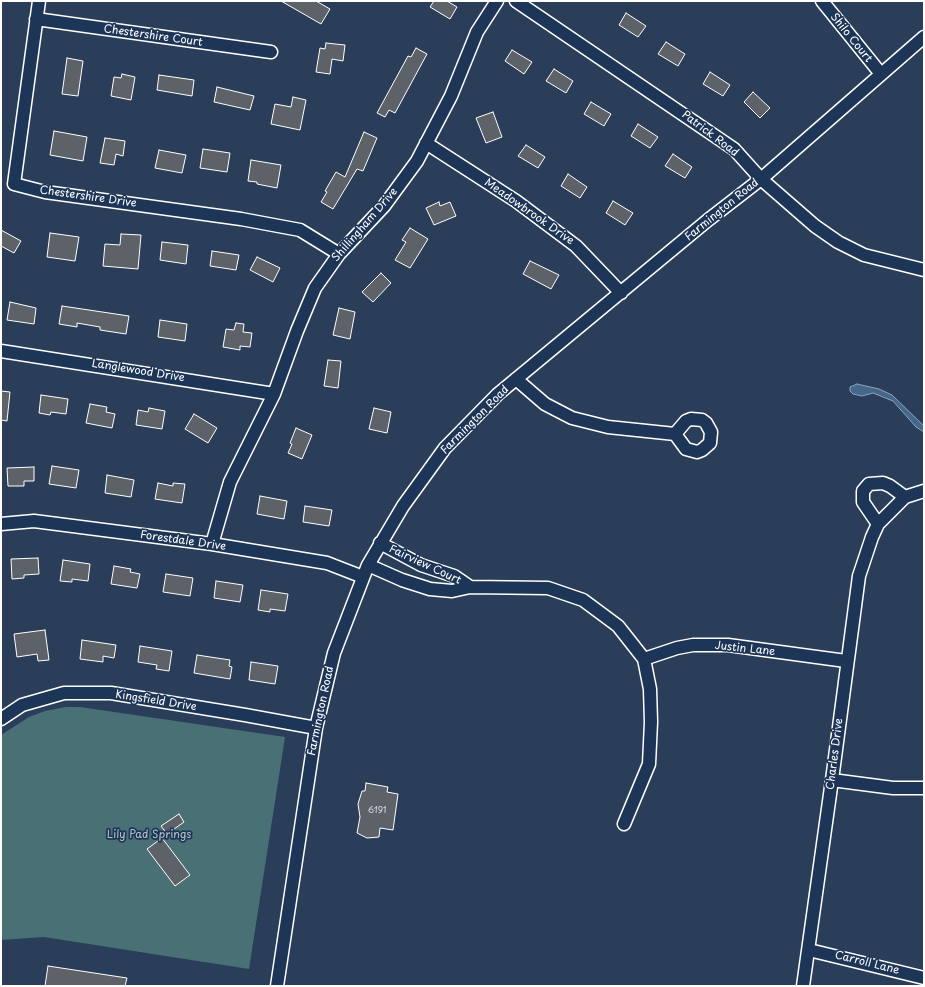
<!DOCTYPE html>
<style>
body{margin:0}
#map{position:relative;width:925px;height:987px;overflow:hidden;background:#2a3e5a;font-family:"Playpen Sans",sans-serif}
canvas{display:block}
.frame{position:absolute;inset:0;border:2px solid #fff;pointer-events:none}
</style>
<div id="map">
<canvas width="925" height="987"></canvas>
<div class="frame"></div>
</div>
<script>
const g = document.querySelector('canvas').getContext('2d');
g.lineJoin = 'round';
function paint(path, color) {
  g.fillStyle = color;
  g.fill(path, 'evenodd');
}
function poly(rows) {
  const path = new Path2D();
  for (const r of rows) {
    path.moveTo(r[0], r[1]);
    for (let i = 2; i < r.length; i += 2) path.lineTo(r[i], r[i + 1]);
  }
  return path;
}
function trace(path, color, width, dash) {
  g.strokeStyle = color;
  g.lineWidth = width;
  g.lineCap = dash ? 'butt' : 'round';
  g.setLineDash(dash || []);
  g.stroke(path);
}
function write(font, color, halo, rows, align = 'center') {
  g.font = font + ' "Playpen Sans",sans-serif';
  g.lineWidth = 3.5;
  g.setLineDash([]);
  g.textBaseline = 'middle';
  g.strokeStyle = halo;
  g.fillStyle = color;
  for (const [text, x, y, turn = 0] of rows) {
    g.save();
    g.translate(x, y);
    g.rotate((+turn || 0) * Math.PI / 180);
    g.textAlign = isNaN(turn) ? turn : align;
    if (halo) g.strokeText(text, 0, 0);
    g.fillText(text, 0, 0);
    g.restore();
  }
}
paint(poly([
 [66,707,80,707,285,737,249,969,44,937,1,940,1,735,29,717,45,711]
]), '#497074');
const water = poly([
 [857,384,879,389,892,395,924,426,924,432,916,427,893,401,873,393,862,396,853,394,850,391,850,387,857,384]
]);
paint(water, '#46678c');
trace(water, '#90a4ba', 1);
const building = poly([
 [281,1,316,1,330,9,321,24,281,1],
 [434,1,447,1,457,7,450,19,430,7,434,1],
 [626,13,646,26,638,37,619,25,626,13],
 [666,42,685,54,678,66,658,54,666,42],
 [326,43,345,45,343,61,332,59,330,74,316,72,320,48,325,49,326,43],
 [416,48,427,54,395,113,389,110,385,117,377,113,408,56,411,57,416,48],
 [512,50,532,62,524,74,505,61,512,50],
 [67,58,83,61,78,96,62,94,67,58],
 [554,69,573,81,566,93,546,81,554,69],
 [710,72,730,85,723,96,703,84,710,72],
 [122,74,135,77,131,100,111,96,114,77,121,78,122,74],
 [159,75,194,80,192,96,157,90,159,75],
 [217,87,254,96,250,110,214,102,217,87],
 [753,92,770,108,760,118,744,102,753,92],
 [293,97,306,100,300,130,271,124,275,104,291,107,293,97],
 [591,102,611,114,604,126,584,114,591,102],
 [493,112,502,137,486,143,476,118,493,112],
 [638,124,658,137,650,148,631,136,638,124],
 [54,131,87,137,83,161,50,155,54,131],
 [364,132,377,138,363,171,357,169,333,209,321,202,327,192,325,191,336,172,345,177,364,132],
 [105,138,125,141,123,156,116,154,114,165,100,163,105,138],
 [526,145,545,157,538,168,518,156,526,145],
 [203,149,230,153,227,172,200,168,203,149],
 [159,150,186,155,182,173,155,168,159,150],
 [673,154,692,167,685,178,665,166,673,154],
 [251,160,281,165,277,188,257,184,257,182,248,181,251,160],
 [568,174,587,187,580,198,561,186,568,174],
 [613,201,633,213,625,225,606,213,613,201],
 [439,202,440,206,450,202,456,216,434,225,426,208,439,202],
 [410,228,428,239,410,268,395,260,406,242,402,240,410,228],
 [1,230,21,241,14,253,1,246,1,230],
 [50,233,79,237,75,261,47,257,50,233],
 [121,234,141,235,138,269,103,266,105,244,120,245,121,234],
 [162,242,188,245,186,264,160,260,162,242],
 [212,251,239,255,236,270,210,266,212,251],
 [257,257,280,268,273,282,250,270,257,257],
 [530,261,559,275,551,289,523,274,530,261],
 [381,273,391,283,373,302,362,292,381,273],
 [10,302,36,308,34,324,7,320,10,302],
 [62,306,129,316,126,334,100,330,100,327,77,323,77,327,59,324,62,306],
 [339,308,355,312,350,339,333,335,339,308],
 [160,320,187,324,185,341,158,337,160,320],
 [236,323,244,324,243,332,252,333,250,347,240,346,240,350,223,347,226,329,234,330,236,323],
 [328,360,341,361,338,388,324,386,328,360],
 [1,391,10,392,7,421,1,420,1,391],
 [41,395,68,399,66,414,51,412,50,415,39,413,41,395],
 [90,404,107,407,106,412,115,414,112,428,86,423,90,404],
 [149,408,165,411,162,429,136,425,138,410,148,412,149,408],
 [374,408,391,412,387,433,369,429,374,408],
 [194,414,217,428,208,443,185,429,194,414],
 [296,428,312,435,302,459,288,453,292,444,290,443,296,428],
 [52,466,79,470,76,488,49,484,52,466],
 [34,467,34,481,24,481,24,486,8,486,7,468,34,467],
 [107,475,134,480,131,497,105,493,107,475],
 [158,483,173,486,173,483,185,484,182,503,155,499,158,483],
 [260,496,287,501,284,519,257,514,260,496],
 [305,506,332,510,329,526,303,522,305,506],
 [38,558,39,574,24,575,24,578,12,579,11,559,38,558],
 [63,560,90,564,88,581,72,579,72,582,60,581,63,560],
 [114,566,131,569,130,572,140,574,137,588,111,584,114,566],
 [166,574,193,578,190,596,163,592,166,574],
 [216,581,243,585,240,602,214,598,216,581],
 [261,590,288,594,285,611,270,609,270,612,258,610,261,590],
 [45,630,49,660,38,661,37,654,17,657,14,634,45,630],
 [82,640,116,645,114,658,103,656,103,662,80,659,82,640],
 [140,646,172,651,169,671,156,669,157,665,138,662,140,646],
 [197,655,230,660,229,666,232,667,230,679,194,673,197,655],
 [251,662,278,666,275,684,249,680,251,662],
 [366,783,388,787,387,792,398,794,393,830,380,828,379,837,367,838,357,833,360,817,358,804,362,791,365,791,366,783],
 [179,814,184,822,167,834,161,826,179,814],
 [162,838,190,875,175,886,147,849,162,838],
 [48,966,127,978,125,986,45,986,48,966]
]);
paint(building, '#5d6168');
trace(building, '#fff', 1);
const minor = poly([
 [39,1,14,184,45,192,241,219,300,230,339,254],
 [516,1,734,149,761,179,815,226,838,242,864,255,924,270],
 [822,1,881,74],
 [36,19,271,52],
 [426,143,516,201,576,246,621,293],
 [1,351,274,394],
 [516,379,545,404,572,418,608,427,675,434],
 [691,419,702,420,706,423,711,432,710,443,702,450,697,452,686,449,675,434,686,421,691,419],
 [1,524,34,521,212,544,327,563,363,577],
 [878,524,863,502,863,491,869,484,883,483,890,486,905,497],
 [380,543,421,565,454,576,470,587],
 [212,544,230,482,274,394,297,331,315,288,339,254,384,206,417,161,451,96,477,32,497,1],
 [368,565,402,580,430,589,452,591,470,587,548,588,583,600,618,626,644,659,650,689,651,722,649,764,624,824],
 [644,659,677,648,693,645,728,645,846,661],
 [1,719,22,705,64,693,111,693,245,715,316,728],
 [832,780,893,788,924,788],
 [809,950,924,978],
 [277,986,316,728,334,653,368,565,403,506,445,448,498,394,708,220,761,179,924,37],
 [803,986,832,780,859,576,872,537,878,524,905,497,924,491]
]);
trace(minor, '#fff', 15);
trace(minor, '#1d3557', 12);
write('9px', '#d6d8d9', null, [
 ["6191",377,811]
]);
write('11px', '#fff', '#1d3557', [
 ["Chestershire Court",153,36,8],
 ["Shilo Court",851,38,51],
 ["Patrick Road",710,134,37],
 ["Chestershire Drive",88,197,8],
 ["Farmington Road",722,210,-39],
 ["Meadowbrook Drive",529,212,35],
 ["Shillingham Drive",365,225,-49],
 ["Langlewood Drive",138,371,9],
 ["Farmington Road",475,420,-45],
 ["Forestdale Drive",183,541,8],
 ["Fairview Court",425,565,25],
 ["Justin Lane",745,649,6],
 ["Kingsfield Drive",156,701,9],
 ["Farmington Road",321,711,-78],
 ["Charles Drive",835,754,-83],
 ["Carroll Lane",867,963,14]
]);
write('11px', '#b6c6c7', '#1d3557', [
 ["Lily Pad Springs",149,835]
]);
</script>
